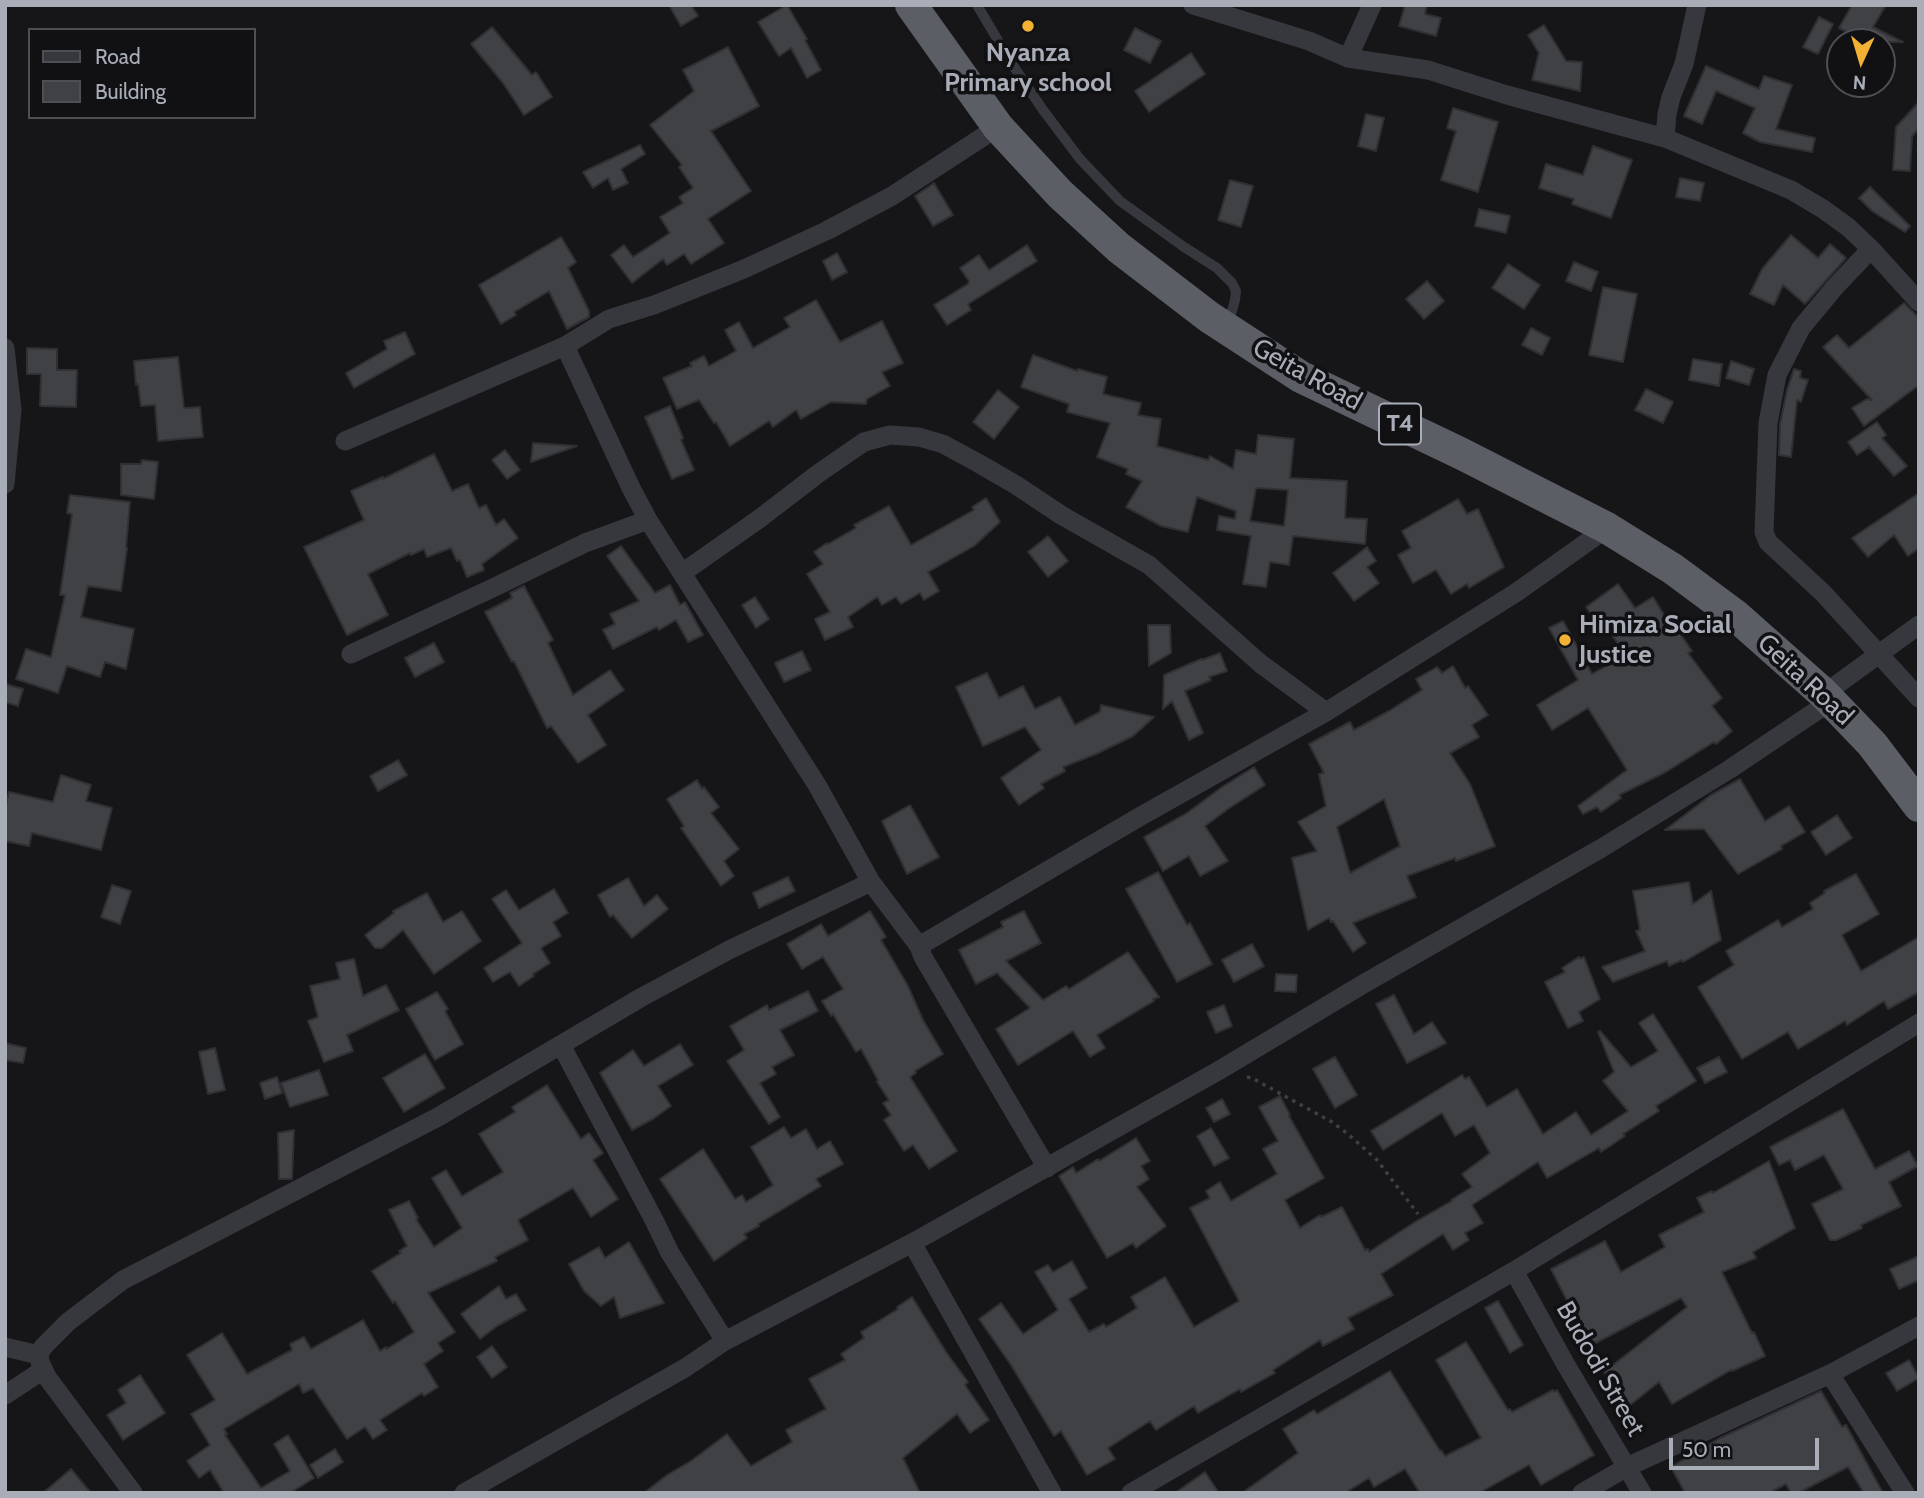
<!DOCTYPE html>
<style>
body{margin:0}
#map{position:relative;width:1924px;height:1498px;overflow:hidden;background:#161618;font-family:Cabin,sans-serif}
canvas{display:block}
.frame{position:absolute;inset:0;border:7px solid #a8adb8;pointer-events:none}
.legend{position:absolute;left:28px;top:28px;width:228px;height:91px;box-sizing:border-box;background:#111113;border:2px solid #4d4f55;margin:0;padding:9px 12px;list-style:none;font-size:21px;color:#a8adb8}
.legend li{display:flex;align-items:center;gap:14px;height:35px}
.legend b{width:35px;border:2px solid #4d4f55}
.north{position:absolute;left:1826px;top:28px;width:70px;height:70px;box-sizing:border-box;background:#111113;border:2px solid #4d4f55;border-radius:50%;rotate:184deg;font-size:19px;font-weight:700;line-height:28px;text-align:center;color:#a8adb8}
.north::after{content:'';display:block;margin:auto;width:24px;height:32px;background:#f2b134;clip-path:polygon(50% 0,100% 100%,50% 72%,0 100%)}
.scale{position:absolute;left:1669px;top:1438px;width:150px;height:32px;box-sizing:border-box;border:4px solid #a8adb8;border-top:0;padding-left:9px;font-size:21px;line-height:24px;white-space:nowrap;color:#a8adb8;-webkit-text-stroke:5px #111113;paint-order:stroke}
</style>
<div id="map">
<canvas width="1924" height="1498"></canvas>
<div class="frame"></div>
<ul class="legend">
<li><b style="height:9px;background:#37383d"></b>Road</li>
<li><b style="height:19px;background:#404145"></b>Building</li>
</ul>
<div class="north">N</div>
<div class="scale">50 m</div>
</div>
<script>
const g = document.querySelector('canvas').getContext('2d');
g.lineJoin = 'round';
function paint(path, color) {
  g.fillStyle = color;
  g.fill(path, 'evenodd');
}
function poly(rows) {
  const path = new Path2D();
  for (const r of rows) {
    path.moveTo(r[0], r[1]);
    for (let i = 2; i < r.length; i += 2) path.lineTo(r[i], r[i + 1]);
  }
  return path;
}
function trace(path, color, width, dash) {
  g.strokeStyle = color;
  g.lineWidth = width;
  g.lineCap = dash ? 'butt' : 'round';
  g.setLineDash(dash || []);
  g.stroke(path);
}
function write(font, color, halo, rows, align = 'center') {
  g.font = font + ' Cabin,sans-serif';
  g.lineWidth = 7;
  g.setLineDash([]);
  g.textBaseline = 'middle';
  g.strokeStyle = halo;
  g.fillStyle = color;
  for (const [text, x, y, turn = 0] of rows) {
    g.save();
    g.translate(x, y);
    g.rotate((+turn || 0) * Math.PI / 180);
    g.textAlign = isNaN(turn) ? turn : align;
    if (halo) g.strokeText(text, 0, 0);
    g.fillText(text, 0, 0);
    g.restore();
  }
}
const building = poly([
 [669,5,691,5,698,16,681,26,669,5],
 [787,5,807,39,805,40,821,70,807,78,791,48,779,56,758,22,787,5],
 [1405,5,1427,5,1425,14,1441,18,1436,36,1399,26,1405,5],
 [1852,5,1886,5,1873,27,1903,42,1867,42,1839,28,1852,5],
 [1819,17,1833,24,1818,54,1803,47,1819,17],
 [1544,25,1566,61,1582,62,1580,91,1532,80,1539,53,1528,35,1544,25],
 [492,27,532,75,536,72,552,97,524,115,503,83,471,44,492,27],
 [1135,28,1161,41,1150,63,1124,50,1135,28],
 [728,47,759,106,711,131,751,191,708,219,724,243,691,264,684,254,667,265,663,259,632,283,611,255,624,245,633,257,670,233,660,217,683,203,679,197,693,188,679,167,682,165,650,125,694,91,683,70,728,47],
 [1191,53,1205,74,1149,112,1135,91,1191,53],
 [1706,66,1759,89,1764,76,1792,85,1776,129,1815,138,1812,152,1760,142,1743,133,1755,108,1716,91,1702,124,1684,116,1706,66],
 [1919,102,1919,128,1912,136,1910,171,1893,170,1896,127,1919,102],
 [1453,108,1498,122,1478,192,1441,180,1456,131,1447,128,1453,108],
 [1366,114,1384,118,1376,151,1358,146,1366,114],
 [640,145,645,154,621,169,628,183,613,190,608,178,593,188,583,172,640,145],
 [1593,146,1632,160,1611,218,1572,204,1574,199,1539,188,1546,164,1583,175,1593,146],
 [1680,178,1704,183,1700,201,1676,197,1680,178],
 [1230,180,1253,186,1241,227,1218,220,1230,180],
 [934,183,953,215,933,226,915,196,934,183],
 [1870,187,1910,226,1905,232,1872,211,1859,198,1870,187],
 [1479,209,1510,216,1506,233,1475,226,1479,209],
 [1791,235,1818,258,1830,244,1846,258,1805,304,1783,285,1774,305,1750,294,1762,269,1791,235],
 [561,237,576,262,568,268,589,311,589,317,567,329,549,291,514,312,516,315,501,324,479,285,561,237],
 [1027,245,1037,261,968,304,971,310,947,325,934,305,968,284,969,281,960,268,979,255,989,270,1027,245],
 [837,253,847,272,832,280,823,261,837,253],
 [1574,262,1598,272,1591,291,1566,281,1574,262],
 [1508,264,1540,285,1524,309,1492,288,1508,264],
 [1427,281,1444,301,1424,319,1406,299,1427,281],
 [1603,287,1637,294,1623,362,1589,355,1603,287],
 [816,300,840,342,882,321,903,363,882,372,890,386,867,399,866,404,831,402,801,419,796,410,773,427,769,421,730,446,716,422,714,423,699,400,677,409,663,378,692,366,690,363,704,356,709,366,736,351,725,330,739,322,753,348,790,327,784,318,816,300],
 [1904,303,1919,318,1919,385,1864,426,1852,408,1867,399,1872,400,1823,347,1837,335,1849,348,1904,303],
 [1531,328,1550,338,1542,355,1522,345,1531,328],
 [405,332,415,354,354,388,346,373,387,349,384,341,405,332],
 [27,348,57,349,57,370,77,370,76,407,40,406,41,374,27,374,27,348],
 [1033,355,1077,371,1078,369,1107,377,1103,394,1141,403,1138,415,1161,419,1157,446,1208,460,1210,456,1233,469,1236,450,1256,454,1258,435,1294,439,1290,478,1347,481,1345,518,1367,519,1365,544,1293,536,1289,565,1270,562,1266,587,1243,584,1251,536,1217,530,1219,516,1235,519,1236,511,1197,497,1188,532,1161,526,1126,507,1142,481,1126,474,1128,469,1097,457,1110,423,1067,412,1069,404,1021,387,1033,355],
 [1256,488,1288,490,1284,526,1250,521,1256,488],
 [178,357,184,408,200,407,203,437,158,441,155,405,141,406,138,384,136,385,134,361,178,357],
 [1693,359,1722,364,1719,386,1689,380,1693,359],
 [1731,361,1754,369,1749,385,1726,378,1731,361],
 [1794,369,1801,371,1800,378,1808,380,1801,402,1797,400,1791,457,1779,455,1780,424,1787,390,1794,369],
 [1646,389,1673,402,1663,423,1635,410,1646,389],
 [998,390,1019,407,994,439,973,422,998,390],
 [670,406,683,438,681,440,694,470,672,479,645,417,670,406],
 [1877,422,1886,435,1882,438,1907,466,1894,476,1869,447,1857,455,1848,442,1877,422],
 [533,443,577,446,531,462,533,443],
 [505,450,520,470,507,479,492,460,505,450],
 [434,454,452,491,468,484,479,508,486,505,496,525,504,519,518,538,482,564,484,570,467,577,460,560,457,561,451,548,427,557,424,549,411,555,410,553,368,574,388,615,347,635,304,547,364,520,351,491,383,477,383,479,434,454],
 [142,460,158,462,154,499,121,495,121,464,141,464,142,460],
 [1919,493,1919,548,1908,556,1894,535,1868,557,1852,538,1919,493],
 [70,495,130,502,126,547,127,548,121,591,88,586,81,617,134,629,126,669,105,662,100,677,67,666,58,693,16,679,26,649,51,657,65,595,60,595,72,514,67,513,70,495],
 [986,498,1000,522,974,546,928,572,939,591,924,600,920,593,901,604,896,597,882,605,877,597,848,617,853,627,825,640,815,619,830,612,807,574,823,564,814,552,827,543,828,544,856,528,854,525,889,506,911,545,974,510,972,507,986,498],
 [1458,499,1467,514,1478,509,1504,567,1469,588,1467,584,1451,594,1436,570,1413,583,1398,555,1411,548,1402,531,1458,499],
 [1048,536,1068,561,1048,577,1028,552,1048,536],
 [621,546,655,593,670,585,680,605,685,602,703,635,688,642,676,620,659,630,657,627,613,649,603,630,615,624,610,614,639,601,607,556,621,546],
 [1367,547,1376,561,1367,567,1379,583,1354,601,1333,573,1367,547],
 [1618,584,1635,608,1653,597,1672,628,1675,626,1692,651,1688,653,1722,698,1712,706,1732,731,1716,744,1714,742,1664,773,1619,795,1621,798,1601,812,1597,807,1583,814,1578,806,1627,770,1588,708,1552,730,1537,705,1578,680,1549,628,1563,621,1592,674,1626,655,1606,627,1602,630,1586,607,1618,584],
 [524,586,553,640,548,643,573,695,610,670,624,690,588,715,606,745,578,763,551,726,547,728,514,661,512,662,485,612,512,598,510,593,524,586],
 [755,597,769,619,756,628,742,605,755,597],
 [1148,625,1170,625,1171,653,1149,666,1148,625],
 [434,643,444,662,415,677,405,658,434,643],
 [802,651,811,670,784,682,775,663,802,651],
 [1220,653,1227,671,1209,677,1211,680,1185,691,1203,733,1189,740,1172,701,1163,709,1164,675,1201,659,1202,660,1220,653],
 [1453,666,1465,688,1468,686,1488,715,1472,725,1479,737,1450,753,1470,784,1495,846,1456,861,1455,858,1407,876,1416,897,1353,923,1366,943,1353,952,1333,921,1331,922,1329,918,1308,930,1292,858,1317,851,1298,822,1326,806,1319,774,1324,773,1309,744,1350,722,1354,730,1389,711,1422,690,1416,679,1437,667,1442,673,1453,666],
 [1384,799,1400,846,1350,873,1337,827,1384,799],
 [987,673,999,698,1023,686,1035,709,1060,697,1075,725,1100,712,1101,705,1154,717,1133,736,1096,754,1063,767,1065,771,1041,784,1044,788,1019,805,1001,778,1041,750,1025,727,983,746,956,687,987,673],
 [5,684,23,689,18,706,5,702,5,684],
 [398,760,407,775,378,791,370,776,398,760],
 [1254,767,1265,785,1228,809,1205,826,1228,861,1200,876,1189,856,1163,871,1144,837,1187,813,1222,787,1254,767],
 [61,775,91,785,86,801,112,808,101,850,32,833,29,846,5,841,5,810,9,792,53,802,61,775],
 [1740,779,1765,821,1789,806,1805,832,1781,846,1782,849,1738,874,1704,829,1665,830,1711,795,1740,779],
 [697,780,702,789,704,787,719,807,711,813,739,849,724,861,734,876,721,886,681,828,684,826,667,799,697,780],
 [910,805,939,857,907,874,882,821,910,805],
 [1837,815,1852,838,1826,855,1811,832,1837,815],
 [1158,872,1187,925,1190,923,1212,964,1177,982,1126,889,1158,872],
 [1856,874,1879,914,1842,935,1861,971,1919,937,1919,992,1888,1009,1884,1001,1847,1025,1845,1021,1798,1049,1788,1032,1742,1059,1698,987,1734,965,1726,951,1778,920,1782,927,1813,909,1810,903,1825,893,1824,891,1856,874],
 [788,877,795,891,759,908,753,893,788,877],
 [628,878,644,906,657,895,668,909,632,938,613,915,610,917,598,895,628,878],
 [1689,882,1693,904,1711,891,1721,940,1683,962,1682,960,1669,966,1667,961,1613,982,1602,967,1645,951,1636,931,1640,930,1633,891,1689,882],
 [112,885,131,891,120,924,101,917,112,885],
 [554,889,568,913,553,922,561,936,541,948,550,963,533,974,534,976,519,986,510,972,493,982,484,968,522,943,492,899,506,890,519,910,554,889],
 [427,893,443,922,462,911,481,941,434,974,403,930,382,948,375,948,365,935,394,913,393,911,427,893],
 [870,911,886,937,881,940,908,986,923,1020,943,1054,915,1071,916,1073,910,1077,957,1151,929,1169,913,1145,904,1151,884,1120,891,1115,883,1103,889,1100,877,1082,878,1080,861,1049,856,1052,833,1014,831,1016,822,1001,843,989,823,957,802,969,787,944,821,924,828,936,870,911],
 [1024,911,1041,943,1006,961,1043,1000,1066,986,1069,989,1128,952,1159,997,1153,999,1154,1001,1097,1035,1105,1048,1090,1057,1073,1031,1018,1065,996,1029,1030,1008,997,973,976,984,959,950,1003,927,1001,922,1024,911],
 [1252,944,1264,966,1234,982,1222,960,1252,944],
 [1579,957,1580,959,1584,957,1600,999,1579,1012,1583,1021,1568,1028,1545,982,1565,972,1562,968,1579,957],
 [354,959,363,996,386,985,399,1010,347,1035,353,1051,324,1062,308,1021,318,1017,310,986,340,979,336,963,354,959],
 [1276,974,1297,975,1296,992,1275,991,1276,974],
 [808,991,818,1011,780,1030,794,1055,772,1067,776,1074,760,1083,780,1117,769,1124,727,1061,744,1050,730,1026,767,1005,769,1010,808,991],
 [437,992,448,1009,445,1011,463,1044,435,1060,406,1009,437,992],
 [1394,995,1414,1034,1432,1022,1446,1043,1407,1063,1376,1004,1394,995],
 [1224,1005,1232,1026,1216,1033,1207,1012,1224,1005],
 [1653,1014,1696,1081,1656,1106,1659,1111,1623,1134,1625,1136,1601,1152,1599,1148,1547,1178,1538,1162,1472,1205,1483,1223,1465,1233,1469,1240,1453,1250,1443,1234,1381,1274,1393,1295,1348,1318,1354,1329,1323,1346,1320,1340,1273,1370,1275,1373,1241,1392,1240,1389,1198,1413,1194,1406,1156,1430,1150,1421,1108,1448,1115,1459,1087,1475,1061,1431,1054,1436,1011,1365,979,1319,1001,1303,1023,1334,1058,1310,1035,1272,1048,1265,1053,1272,1072,1261,1087,1288,1069,1299,1089,1332,1104,1324,1106,1327,1137,1308,1131,1297,1165,1277,1194,1327,1239,1301,1190,1208,1210,1198,1206,1191,1220,1182,1231,1201,1277,1174,1263,1149,1278,1141,1259,1107,1280,1096,1290,1115,1289,1116,1324,1178,1285,1200,1300,1228,1320,1215,1321,1217,1342,1207,1365,1250,1368,1249,1369,1252,1415,1222,1452,1201,1451,1200,1472,1187,1462,1174,1490,1153,1474,1125,1455,1136,1442,1113,1383,1150,1371,1131,1462,1075,1465,1079,1469,1077,1487,1107,1517,1089,1543,1134,1576,1112,1591,1135,1628,1111,1603,1081,1614,1072,1598,1032,1600,1031,1631,1067,1658,1051,1639,1023,1653,1014],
 [5,1043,26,1048,23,1063,5,1060,5,1043],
 [680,1044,693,1065,658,1086,671,1106,653,1119,632,1130,600,1073,633,1050,644,1066,680,1044],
 [215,1048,225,1090,208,1094,199,1052,215,1048],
 [425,1054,445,1088,404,1112,383,1078,425,1054],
 [1335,1057,1357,1095,1335,1108,1313,1069,1335,1057],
 [1719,1057,1727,1072,1705,1083,1697,1068,1719,1057],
 [319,1070,328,1095,290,1107,281,1083,319,1070],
 [277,1077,282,1093,265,1099,260,1083,277,1077],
 [547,1085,581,1139,589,1133,603,1153,593,1160,618,1199,591,1217,573,1188,518,1220,528,1240,495,1257,497,1261,428,1293,455,1332,438,1343,443,1351,424,1364,438,1387,424,1396,422,1393,380,1420,387,1430,373,1439,365,1427,347,1439,313,1388,303,1393,299,1384,224,1429,227,1434,225,1435,261,1488,290,1471,274,1444,288,1435,314,1478,290,1493,224,1493,210,1470,199,1478,187,1461,210,1445,191,1414,215,1400,187,1355,222,1333,247,1374,292,1350,290,1344,304,1337,311,1349,363,1320,380,1351,386,1347,387,1349,414,1332,395,1301,393,1303,372,1271,401,1253,399,1251,407,1246,389,1210,409,1201,418,1218,416,1219,434,1247,462,1228,432,1178,446,1170,462,1196,503,1172,479,1134,515,1112,512,1107,547,1085],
 [1222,1099,1230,1114,1214,1122,1206,1108,1222,1099],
 [1843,1109,1875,1169,1909,1151,1918,1166,1889,1182,1901,1206,1861,1225,1862,1228,1836,1240,1830,1240,1812,1204,1843,1189,1824,1155,1795,1170,1790,1160,1779,1165,1770,1147,1843,1109],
 [784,1127,791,1138,806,1129,817,1149,830,1141,843,1164,816,1179,821,1186,758,1224,759,1226,744,1234,747,1238,714,1261,660,1179,703,1149,735,1199,742,1195,746,1202,773,1185,751,1147,784,1127],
 [1211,1128,1229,1158,1214,1166,1197,1136,1211,1128],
 [294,1130,292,1179,279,1179,278,1133,294,1130],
 [1136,1138,1150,1161,1141,1166,1149,1179,1137,1187,1166,1226,1136,1248,1133,1243,1107,1258,1059,1176,1073,1167,1076,1173,1098,1159,1099,1161,1136,1138],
 [1769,1161,1795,1228,1753,1252,1756,1258,1722,1272,1752,1333,1754,1332,1765,1356,1732,1371,1731,1370,1672,1404,1659,1382,1630,1405,1604,1372,1687,1307,1681,1298,1590,1346,1551,1269,1605,1241,1621,1272,1665,1247,1659,1235,1704,1212,1697,1198,1712,1191,1713,1193,1769,1161],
 [629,1242,664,1303,620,1318,614,1297,601,1306,584,1291,569,1264,599,1247,605,1258,629,1242],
 [1919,1256,1919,1280,1899,1289,1890,1269,1919,1256],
 [499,1286,506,1299,516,1294,526,1310,497,1326,480,1339,461,1314,499,1286],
 [912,1297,946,1352,968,1382,965,1385,989,1420,970,1433,957,1414,903,1458,920,1493,644,1493,667,1475,691,1461,727,1434,751,1466,792,1442,786,1430,826,1409,809,1379,845,1360,841,1354,864,1338,861,1332,898,1309,897,1307,912,1297],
 [1498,1301,1523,1345,1510,1353,1485,1308,1498,1301],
 [1466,1342,1508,1410,1510,1409,1512,1412,1553,1390,1554,1392,1557,1390,1594,1455,1541,1485,1529,1465,1479,1493,1420,1493,1405,1469,1374,1487,1369,1478,1345,1493,1242,1493,1298,1453,1283,1429,1314,1410,1317,1414,1390,1371,1440,1451,1441,1450,1445,1456,1481,1438,1436,1360,1466,1342],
 [492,1346,507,1367,492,1378,477,1357,492,1346],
 [1909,1360,1919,1378,1897,1391,1886,1373,1909,1360],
 [140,1375,165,1413,123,1440,107,1415,126,1403,118,1390,140,1375],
 [1821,1391,1842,1427,1846,1425,1883,1493,1864,1493,1848,1467,1798,1493,1791,1493,1786,1484,1769,1493,1685,1493,1671,1467,1720,1438,1821,1391],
 [335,1449,343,1462,318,1478,310,1465,335,1449],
 [71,1469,91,1493,43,1493,71,1469],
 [1205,1472,1219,1493,1175,1493,1205,1472]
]);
paint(building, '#404145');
trace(building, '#303034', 2);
trace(poly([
 [1247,1077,1252,1078,1332,1122,1348,1134,1377,1160,1418,1214]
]), '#3d3f44', 3.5, [3.5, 5]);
trace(poly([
 [977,5,1012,64,1043,110,1080,159,1120,201,1184,247,1217,268,1232,283,1236,291,1235,300,1232,311,1225,323]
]), '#37383d', 10);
trace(poly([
 [1193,5,1309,41,1348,58,1428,70,1507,95,1665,138,1791,190,1823,209,1848,227,1871,249,1919,302],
 [1348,58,1372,5],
 [1665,138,1667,114,1671,97,1684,64,1697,5],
 [1871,249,1835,287,1801,328,1777,375,1768,423,1764,532,1768,542,1823,593,1919,698],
 [565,346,631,488,648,520,817,785,871,882,919,946,923,957,1047,1168],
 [5,348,12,410,5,484],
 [345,441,565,346,609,319,654,305,744,269,826,231,892,196,998,127],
 [682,573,759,519,819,473,864,442,890,435,919,437,943,444,978,463,1016,485,1061,515,1149,565,1261,664,1326,712],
 [351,654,497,586,585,543,648,520],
 [1824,694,1919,625],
 [919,946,1141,816,1326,712,1517,592,1607,528],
 [561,1045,654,1220,670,1253,725,1341],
 [912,1243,1052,1493],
 [1514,1271,1566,1365,1642,1493],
 [5,1347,39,1355],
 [1830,1374,1905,1493],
 [5,1395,43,1370],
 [133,1493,47,1377,40,1362,39,1355,43,1347,68,1322,123,1280,438,1117,642,997,729,950,871,882],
 [464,1493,685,1368,725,1341,912,1243,1218,1071,1365,983,1600,849,1730,769,1831,701],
 [1131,1493,1514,1271,1919,1023],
 [1582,1493,1627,1467,1830,1374,1919,1326]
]), '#37383d', 19);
trace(poly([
 [911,5,998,127,1060,194,1119,248,1209,317,1301,377,1462,454,1607,528,1673,569,1735,615,1824,694,1872,744,1919,806]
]), '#5b5e65', 32);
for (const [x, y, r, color] of [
 [1028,26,7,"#f2b134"],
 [1565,640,7,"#f2b134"]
]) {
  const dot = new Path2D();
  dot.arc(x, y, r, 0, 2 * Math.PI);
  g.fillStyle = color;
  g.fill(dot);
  trace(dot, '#111113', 2.5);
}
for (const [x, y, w] of [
 [1400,424,42]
]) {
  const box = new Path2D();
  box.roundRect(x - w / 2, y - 20.5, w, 41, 5);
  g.fillStyle = '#111113';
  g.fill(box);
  trace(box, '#a8adb8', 2);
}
write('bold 24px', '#a8adb8', null, [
 ["T4",1400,424]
]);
write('bold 26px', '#a8adb8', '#111113', [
 ["Nyanza",1028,53],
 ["Primary school",1028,83],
 ["Himiza Social",1579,625,"left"],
 ["Justice",1579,655,"left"]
]);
write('26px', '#a8adb8', '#111113', [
 ["Geita Road",1307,375,29],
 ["Geita Road",1805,680,43],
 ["Budodi Street",1600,1369,60]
]);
</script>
